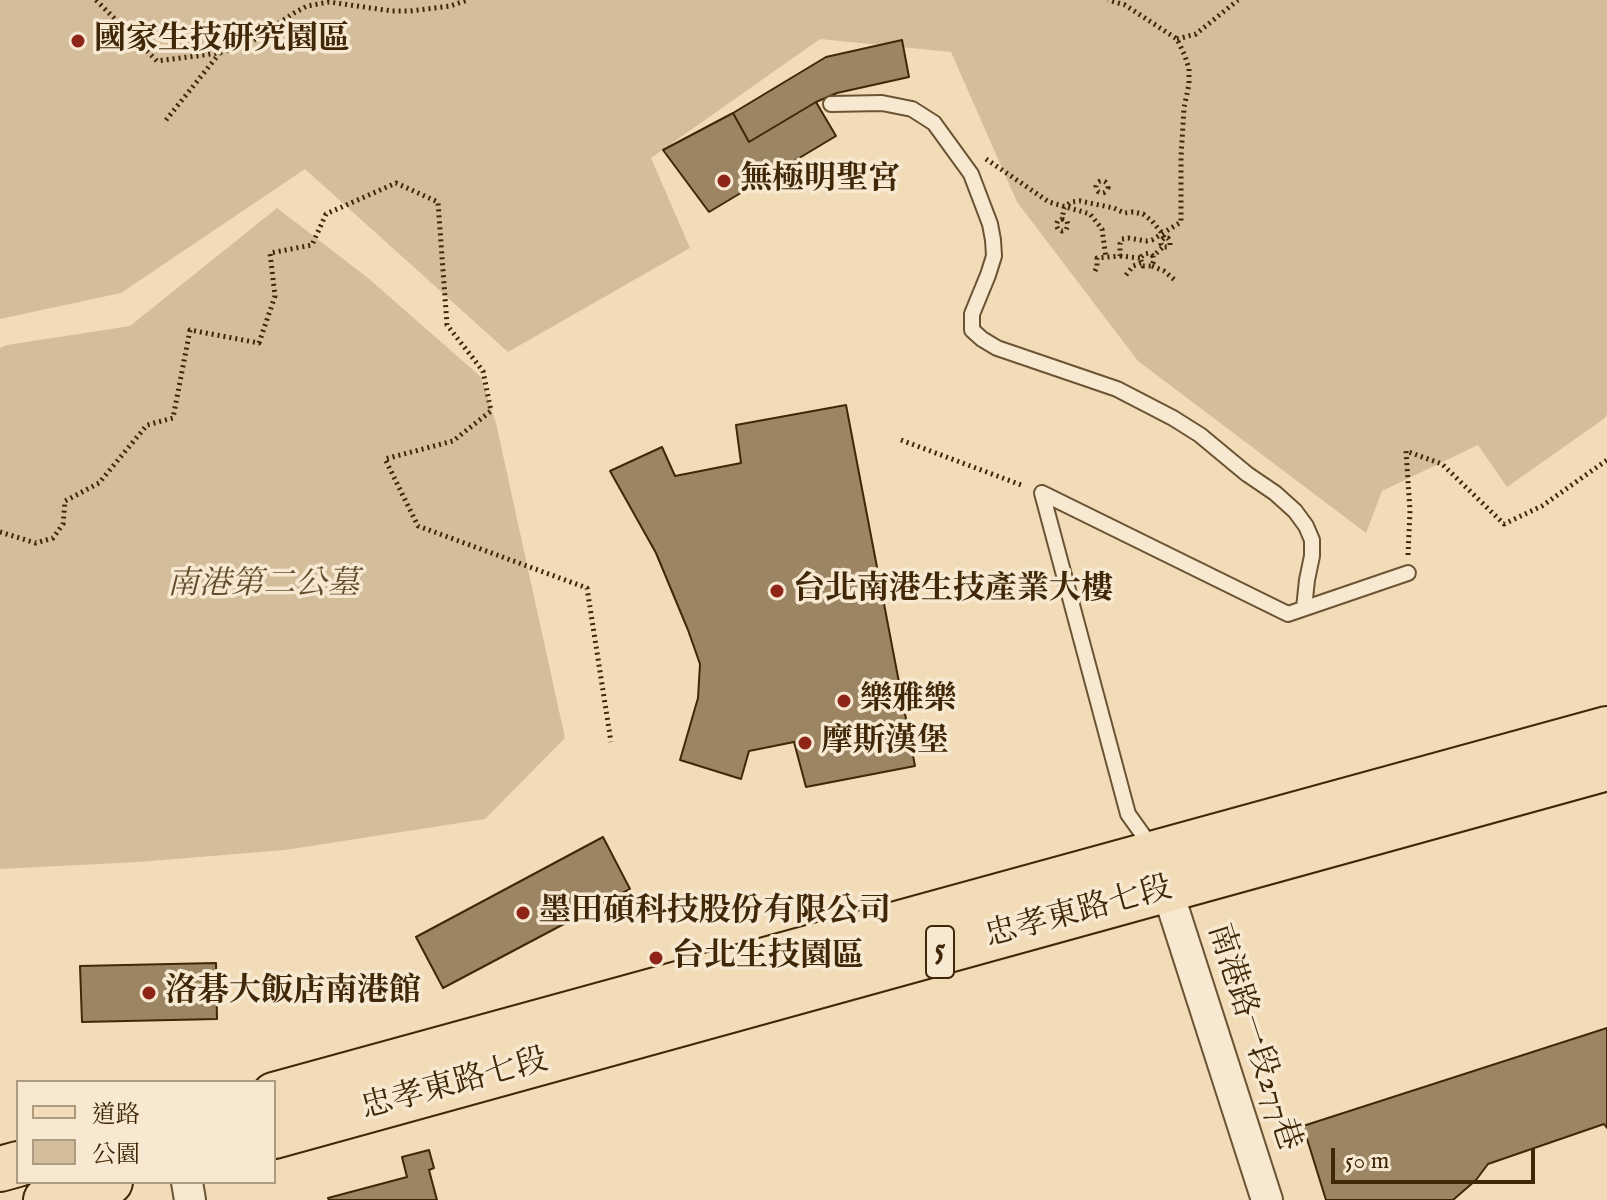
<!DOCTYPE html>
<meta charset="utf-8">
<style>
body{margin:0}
#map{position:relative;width:1607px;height:1200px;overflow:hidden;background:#f2dcb8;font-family:"IM FELL English","Noto Serif TC",serif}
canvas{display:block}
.legend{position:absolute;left:16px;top:1080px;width:260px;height:104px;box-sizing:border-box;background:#f7e8d1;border:2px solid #ad9b80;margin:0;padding:10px 14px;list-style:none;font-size:24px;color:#3f2707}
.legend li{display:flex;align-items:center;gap:16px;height:40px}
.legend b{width:40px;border:2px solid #ad9b80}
.scale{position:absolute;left:1331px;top:1148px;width:204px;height:36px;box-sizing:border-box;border:4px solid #3f2707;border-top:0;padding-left:10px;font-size:24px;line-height:28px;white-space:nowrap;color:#3f2707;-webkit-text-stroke:6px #f7e8d1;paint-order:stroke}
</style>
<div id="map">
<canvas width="1607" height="1200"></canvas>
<ul class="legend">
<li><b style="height:10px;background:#f2dcb8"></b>道路</li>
<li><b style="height:22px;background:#d4bd9a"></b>公園</li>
</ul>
<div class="scale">50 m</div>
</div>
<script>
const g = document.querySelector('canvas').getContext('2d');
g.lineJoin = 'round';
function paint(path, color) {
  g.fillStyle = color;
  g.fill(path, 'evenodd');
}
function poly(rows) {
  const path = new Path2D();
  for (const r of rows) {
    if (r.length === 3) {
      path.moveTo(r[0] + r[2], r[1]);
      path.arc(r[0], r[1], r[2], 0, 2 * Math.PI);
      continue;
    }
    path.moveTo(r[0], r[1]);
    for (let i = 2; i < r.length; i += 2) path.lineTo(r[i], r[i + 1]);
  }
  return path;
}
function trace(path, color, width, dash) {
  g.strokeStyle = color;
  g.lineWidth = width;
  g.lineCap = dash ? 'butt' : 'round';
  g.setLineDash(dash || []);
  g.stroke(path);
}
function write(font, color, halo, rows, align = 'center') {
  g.font = font + ' "IM FELL English","Noto Serif TC",serif';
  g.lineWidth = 7;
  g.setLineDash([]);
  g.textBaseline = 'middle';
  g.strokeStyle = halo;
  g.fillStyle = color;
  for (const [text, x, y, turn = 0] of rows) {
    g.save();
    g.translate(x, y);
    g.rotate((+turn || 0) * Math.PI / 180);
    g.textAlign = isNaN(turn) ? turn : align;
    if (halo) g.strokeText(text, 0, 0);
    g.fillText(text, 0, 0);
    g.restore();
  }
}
paint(poly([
 [0,0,1607,0,1607,414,1605,418,1507,487,1478,445,1382,491,1366,533,1138,361,1017,202,951,52,820,39,651,158,690,248,508,352,305,169,121,293,0,319],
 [277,208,368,278,481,377,496,423,565,738,485,819,285,850,138,862,0,869,0,348,7,345,130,326]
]), '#d4bd9a');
const building = poly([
 [902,40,909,77,837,93,816,102,749,142,733,113,826,57,902,40],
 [816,102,836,136,709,212,663,150,733,113,749,142,816,102],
 [846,405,915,766,806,787,794,742,749,751,741,779,680,760,698,698,700,664,688,630,656,553,610,471,662,447,675,476,741,463,736,425,846,405],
 [603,837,630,889,443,988,416,937,603,837],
 [216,963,217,1019,82,1022,80,966,216,963],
 [1607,1028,1607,1128,1604,1124,1488,1164,1476,1180,1453,1200,1326,1200,1303,1126,1607,1028],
 [429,1150,434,1168,429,1170,437,1200,329,1200,328,1198,407,1177,402,1157,429,1150]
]);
paint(building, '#9c8563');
trace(building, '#3f2707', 2);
const service = poly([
 [831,104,882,103,912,109,934,123,971,174,990,224,993,240,994,256,988,275,972,314,972,330,982,339,997,348,1117,389,1173,418,1200,435,1247,474,1275,493,1295,511,1306,526,1312,540,1312,556,1307,580,1304,608],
 [1042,493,1288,614,1408,573],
 [1042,493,1128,814,1153,849]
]);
const minor = poly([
 [1162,874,1267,1200],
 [187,1182,190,1200]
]);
const primary = poly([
 [274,1095,1607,729],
 [274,1136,1607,768],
 [0,1169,18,1164],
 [46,1200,110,1182]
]);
trace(service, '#6c5433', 18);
trace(minor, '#6c5433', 34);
trace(primary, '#3f2707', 48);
trace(poly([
 [96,0,157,61,219,53,248,44,294,13,307,6,329,2,392,11,410,11,450,6,468,0],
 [1177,39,1196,34,1238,0],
 [166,120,219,54],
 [986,159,1049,202,1090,214,1102,229,1106,258],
 [1102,187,6],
 [1062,219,1067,221,1068,225,1066,230,1062,231,1058,229,1056,225,1058,220,1062,219,1064,208,1071,202,1080,201,1114,208,1124,213,1133,212,1143,214,1152,221,1162,233,1164,238,1168,238,1170,241,1170,245,1167,247,1163,247,1161,244,1161,241,1164,238],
 [1120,256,1140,258],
 [1153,256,1149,253,1144,254,1140,258,1143,266,1152,266,1154,260,1153,256,1163,247],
 [1152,266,1164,271,1176,281],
 [1095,271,1097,267,1097,258,1120,256,1120,244,1122,239,1128,238,1146,241,1152,240,1181,222,1181,157,1184,108,1189,84,1189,69,1185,56,1177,39,1125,5,1108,0],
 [1126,275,1133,266,1141,263],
 [901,440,1024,486],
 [0,532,36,543,53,538,63,524,65,501,99,483,147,425,173,418,190,330,259,343,275,296,270,253,312,245,326,214,396,183,438,202,447,325,483,371,491,411,453,441,385,459,418,526,587,588,611,742],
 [1408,555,1410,511,1406,451,1442,464,1504,524,1542,506,1607,460]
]), '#3f2707', 5, [2, 4]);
trace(service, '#f7e8d1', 14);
trace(minor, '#f7e8d1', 30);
trace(primary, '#f2dcb8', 44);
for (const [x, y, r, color] of [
 [78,41,8,"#8f2418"],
 [724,181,8,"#8f2418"],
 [777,591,8,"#8f2418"],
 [844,701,8,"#8f2418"],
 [805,743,8,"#8f2418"],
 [523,913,8,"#8f2418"],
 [656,958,8,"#8f2418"],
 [149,993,8,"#8f2418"]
]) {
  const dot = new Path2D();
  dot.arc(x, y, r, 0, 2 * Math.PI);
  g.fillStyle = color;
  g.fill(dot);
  trace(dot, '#f7e8d1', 3);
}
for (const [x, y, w] of [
 [940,952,28]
]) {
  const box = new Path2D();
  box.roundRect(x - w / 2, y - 26, w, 52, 6);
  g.fillStyle = '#f7e8d1';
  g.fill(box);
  trace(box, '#3f2707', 2);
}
write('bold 30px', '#3f2707', null, [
 ["5",940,952]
]);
write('bold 32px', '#3f2707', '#f7e8d1', [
 ["國家生技研究園區",94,41],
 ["無極明聖宮",740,181],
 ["台北南港生技產業大樓",793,591],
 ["樂雅樂",860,701],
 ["摩斯漢堡",821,743],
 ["墨田碩科技股份有限公司",539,913],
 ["台北生技園區",672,958],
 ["洛碁大飯店南港館",165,993]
], 'left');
write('italic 32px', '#644c2c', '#f7e8d1', [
 ["南港第二公墓",263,586]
]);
write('32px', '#3f2707', '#f7e8d1', [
 ["忠孝東路七段",1079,914,-15],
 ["南港路一段277巷",1252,1038,72],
 ["忠孝東路七段",455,1086,-15]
]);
</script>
